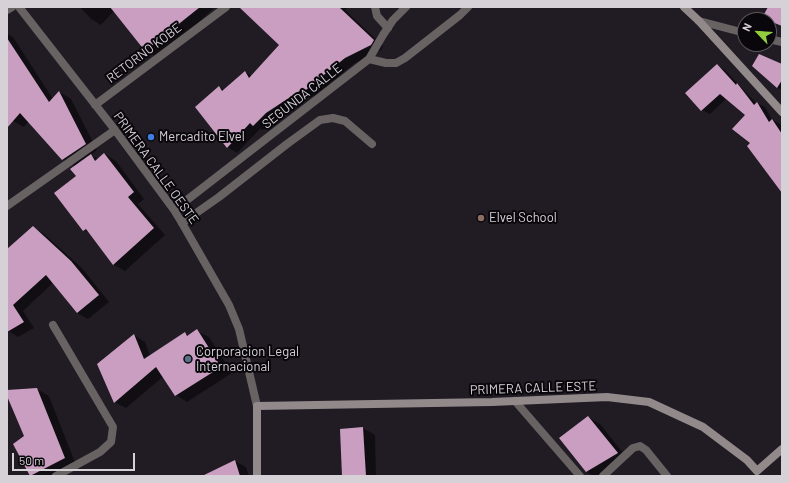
<!DOCTYPE html>
<style>
body{margin:0}
#map{position:relative;width:789px;height:483px;overflow:hidden;background:#211c24;font-family:Barlow,sans-serif}
canvas{display:block}
.frame{position:absolute;inset:0;border:8px solid #d5d1d6;pointer-events:none}
.north{position:absolute;left:737px;top:12px;width:40px;height:40px;box-sizing:border-box;background:#09070b;border:1px solid #5b585c;border-radius:50%;rotate:295deg;font-size:11px;font-weight:700;line-height:16px;text-align:center;color:#d5d1d6}
.north::after{content:'';display:block;margin:auto;width:14px;height:18px;background:#92cd3f;clip-path:polygon(50% 0,100% 100%,50% 72%,0 100%)}
.scale{position:absolute;left:12px;top:453px;width:123px;height:18px;box-sizing:border-box;border:2px solid #d5d1d6;border-top:0;padding-left:5px;font-size:12px;line-height:14px;white-space:nowrap;color:#d5d1d6;-webkit-text-stroke:3px #09070b;paint-order:stroke}
</style>
<div id="map">
<canvas width="789" height="483"></canvas>
<div class="frame"></div>
<div class="north">N</div>
<div class="scale">50 m</div>
</div>
<script>
const g = document.querySelector('canvas').getContext('2d');
g.lineJoin = 'round';
function paint(path, color) {
  g.fillStyle = color;
  g.fill(path, 'evenodd');
}
function poly(rows) {
  const path = new Path2D();
  for (const r of rows) {
    path.moveTo(r[0], r[1]);
    for (let i = 2; i < r.length; i += 2) path.lineTo(r[i], r[i + 1]);
  }
  return path;
}
function trace(path, color, width, dash) {
  g.strokeStyle = color;
  g.lineWidth = width;
  g.lineCap = dash ? 'butt' : 'round';
  g.setLineDash(dash || []);
  g.stroke(path);
}
function write(font, color, halo, rows, align = 'center') {
  g.font = font + ' Barlow,sans-serif';
  g.lineWidth = 4;
  g.setLineDash([]);
  g.textBaseline = 'middle';
  g.strokeStyle = halo;
  g.fillStyle = color;
  for (const [text, x, y, turn = 0] of rows) {
    g.save();
    g.translate(x, y);
    g.rotate((+turn || 0) * Math.PI / 180);
    g.textAlign = isNaN(turn) ? turn : align;
    if (halo) g.strokeText(text, 0, 0);
    g.fillText(text, 0, 0);
    g.restore();
  }
}
paint(poly([
 [80,7,215,7,199,22,155,56,145,50,114,11,101,25,91,19],
 [240,7,347,7,348,8,345,10,383,46,381,50,355,63,329,84,330,85,314,97,311,95,276,118,263,130,260,129,237,153,227,147,219,87,224,90,245,72,252,76,280,45],
 [7,34,13,37,53,99,60,92,71,99,97,150,91,155,98,159,105,154,116,161,144,199,138,204,165,235,125,271,113,264,91,234,84,230,56,193,77,176,75,166,63,160,29,121,24,127,13,121,7,112],
 [717,65,725,70,757,104,757,103,765,107,772,120,780,124,782,127,782,188,751,143,746,115,727,98,710,114,702,110],
 [782,65,782,90,777,87],
 [33,227,43,233,82,268,109,302,88,319,77,313,53,283,23,311,34,328,18,337,7,330,7,250],
 [197,331,209,337,232,373,187,402,176,395,164,376,126,408,114,402,134,335,145,342,150,355,185,333,189,336],
 [37,389,49,396,76,465,54,476,31,476,26,437,7,394,7,391],
 [588,417,600,424,628,459,602,476,594,476,586,472],
 [363,428,375,435,376,476,343,476,341,430],
 [235,461,246,467,249,476,205,476]
]), '#0007');
paint(poly([
 [110,7,200,7,145,51],
 [239,7,339,7,374,40,371,45,345,58,320,78,321,79,303,92,301,90,266,113,253,126,250,123,227,148,195,107,219,86,222,91,245,71,249,78,279,45],
 [768,7,782,7,782,26,762,18],
 [7,38,49,102,59,91,86,144,62,160,20,113,7,128],
 [759,54,782,64,782,80,777,88,752,66],
 [717,64,736,85,737,83,754,105,757,102,769,122,772,119,782,134,782,193,747,146,750,143,732,129,745,115,720,94,701,111,685,93],
 [104,153,134,192,128,197,154,228,113,265,86,229,83,231,54,193,76,176,70,169,91,154,95,161],
 [33,226,71,261,99,295,77,313,46,275,13,305,24,322,7,332,7,249],
 [197,329,221,367,175,396,156,367,114,403,97,364,134,334,144,359,185,332,187,336],
 [37,388,65,458,30,476,13,444,24,436,7,396,7,390],
 [588,416,618,453,586,472,559,438],
 [363,427,366,476,342,476,340,429],
 [235,460,240,476,202,476]
]), '#ca9ec0');
trace(poly([
 [375,7,377,16,388,28],
 [182,223,219,197,287,144,320,120,333,118,345,121,372,144]
]), '#686263', 8);
trace(poly([
 [19,7,115,130,174,210,182,223,229,305,239,329,257,406],
 [7,10,12,7],
 [699,21,745,33],
 [769,39,782,42],
 [369,59,386,63,396,63,405,58,460,15,468,7],
 [95,105,226,7],
 [7,206,115,130],
 [174,210,369,59,383,35,393,20,406,7],
 [53,325,113,427,111,442,100,452,56,476],
 [515,401,580,476],
 [603,476,633,448,640,446,646,450,667,476]
]), '#686263', 8);
trace(poly([
 [684,7,699,21,782,112],
 [257,476,257,406,492,402,607,397,649,402,703,427,747,460,757,471,782,449]
]), '#92898a', 8);
for (const [x, y, r, color] of [
 [151,137,4,"#3f7fe0"],
 [481,218,4,"#8d6e63"],
 [188,359,4,"#5c6f8a"]
]) {
  const dot = new Path2D();
  dot.arc(x, y, r, 0, 2 * Math.PI);
  g.fillStyle = color;
  g.fill(dot);
  trace(dot, '#09070b', 1.5);
}
write('13px', '#d5d1d6', '#09070b', [
 ["RETORNO KOBE",144,53,-37],
 ["SEGUNDA CALLE",302,96,-38],
 ["PRIMERA CALLE OESTE",156,168,54],
 ["PRIMERA CALLE ESTE",533,388,-2]
]);
write('13px', '#d5d1d6', '#09070b', [
 ["Mercadito Elvel",159,137],
 ["Elvel School",489,218],
 ["Corporacion Legal",196,352],
 ["Internacional",196,367]
], 'left');
</script>
